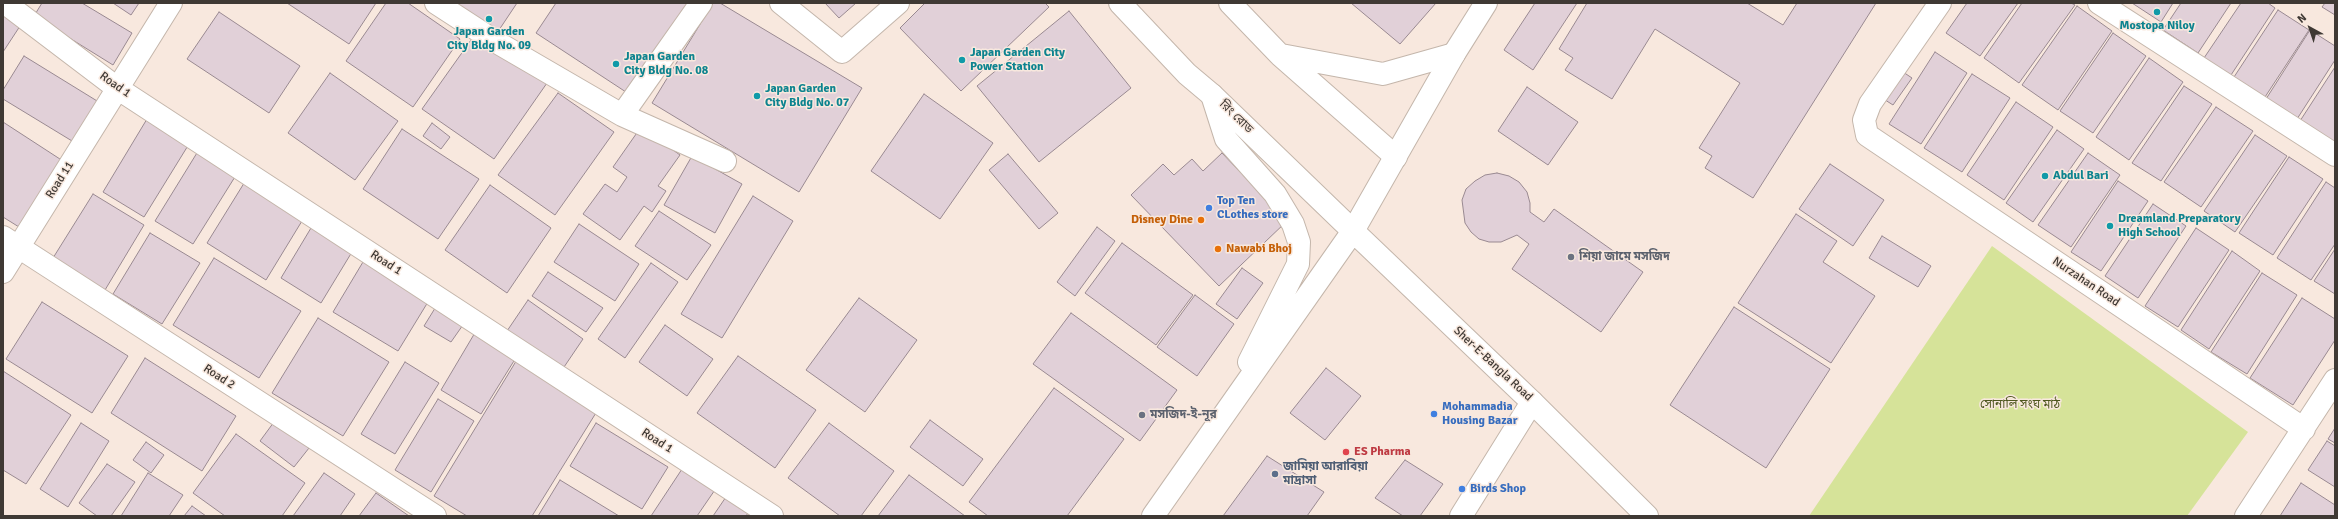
<!DOCTYPE html>
<meta charset="utf-8">
<style>
body{margin:0}
#map{position:relative;width:2338px;height:519px;overflow:hidden;background:#f8e8de;font-family:Signika,sans-serif}
canvas{display:block}
.frame{position:absolute;inset:0;border:4px solid #3f3934;pointer-events:none}
.north{position:absolute;left:2290px;top:8px;width:40px;height:40px;-webkit-text-stroke:3px #f8e8de;paint-order:stroke;rotate:320deg;font-size:11px;font-weight:700;line-height:16px;text-align:center;color:#3f3934}
.north::after{content:'';display:block;margin:auto;width:14px;height:18px;background:#3f3934;clip-path:polygon(50% 0,100% 100%,50% 72%,0 100%)}
</style>
<div id="map">
<canvas width="2338" height="519"></canvas>
<div class="frame"></div>
<div class="north">N</div>
</div>
<script>
const g = document.querySelector('canvas').getContext('2d');
g.lineJoin = 'round';
function paint(path, color) {
  g.fillStyle = color;
  g.fill(path, 'evenodd');
}
function poly(rows) {
  const path = new Path2D();
  for (const r of rows) {
    path.moveTo(r[0], r[1]);
    for (let i = 2; i < r.length; i += 2) path.lineTo(r[i], r[i + 1]);
  }
  return path;
}
function trace(path, color, width, dash) {
  g.strokeStyle = color;
  g.lineWidth = width;
  g.lineCap = dash ? 'butt' : 'round';
  g.setLineDash(dash || []);
  g.stroke(path);
}
function write(font, color, halo, rows, align = 'center') {
  g.font = font + ' Signika,"Noto Sans Bengali",sans-serif';
  g.lineWidth = 3;
  g.setLineDash([]);
  g.textBaseline = 'middle';
  g.strokeStyle = halo;
  g.fillStyle = color;
  for (const [text, x, y, turn = 0] of rows) {
    g.save();
    g.translate(x, y);
    g.rotate((+turn || 0) * Math.PI / 180);
    g.textAlign = isNaN(turn) ? turn : align;
    if (halo) g.strokeText(text, 0, 0);
    g.fillText(text, 0, 0);
    g.restore();
  }
}
paint(poly([
 [1992,246,2248,432,2187,516,1809,516]
]), '#d6e399');
const building = poly([
 [42,3,82,3,132,33,113,65,34,16,42,3],
 [113,3,139,3,131,15,113,3],
 [287,3,376,3,349,44,287,3],
 [386,3,408,3,460,39,413,107,346,61,386,3],
 [447,3,517,3,495,36,447,3],
 [556,3,689,3,629,94,536,33,556,3],
 [713,3,720,3,862,88,799,192,652,103,713,3],
 [825,3,856,3,839,18,825,3],
 [925,3,1045,3,1049,7,961,91,900,28,925,3],
 [1351,3,1436,3,1400,44,1351,3],
 [1535,3,1577,3,1533,70,1504,50,1535,3],
 [1587,3,1747,3,1783,25,1797,3,1876,3,1753,198,1705,168,1712,156,1699,148,1740,83,1655,29,1612,99,1565,70,1573,58,1559,49,1587,3],
 [1967,3,2018,3,1980,56,1946,33,1967,3],
 [2022,3,2071,3,2075,5,2019,83,1984,58,2022,3],
 [2132,3,2173,3,2161,22,2132,3],
 [2181,3,2231,3,2198,53,2163,30,2181,3],
 [2241,3,2268,3,2275,8,2231,75,2204,58,2241,3],
 [2325,3,2335,3,2335,15,2322,7,2325,3],
 [2077,6,2112,31,2058,110,2022,85,2077,6],
 [2278,10,2309,30,2265,97,2234,77,2278,10],
 [3,11,22,23,3,52,3,11],
 [1069,11,1131,88,1039,162,977,86,1069,11],
 [219,12,300,66,269,113,187,59,219,12],
 [2310,30,2335,46,2335,60,2297,119,2266,99,2310,30],
 [476,33,547,83,494,159,422,109,476,33],
 [2113,33,2146,56,2093,133,2060,111,2113,33],
 [1935,52,1967,73,1921,144,1889,124,1935,52],
 [24,56,102,104,77,144,3,99,3,90,24,56],
 [2149,58,2183,82,2129,160,2096,137,2149,58],
 [2335,67,2335,143,2300,121,2335,67],
 [1897,68,1912,78,1893,105,1879,96,1897,68],
 [330,73,398,121,355,180,288,133,330,73],
 [1972,74,2010,98,1962,172,1924,148,1972,74],
 [2184,86,2212,104,2161,181,2132,163,2184,86],
 [1527,87,1578,122,1548,165,1498,131,1527,87],
 [558,93,614,132,555,215,498,175,558,93],
 [924,94,993,143,940,219,871,171,924,94],
 [2016,102,2053,127,2004,200,1967,175,2016,102],
 [2216,107,2253,131,2201,207,2164,182,2216,107],
 [147,119,189,144,144,217,103,192,147,119],
 [3,122,63,161,19,227,3,217,3,122],
 [432,123,450,137,441,149,423,136,432,123],
 [641,127,680,155,658,186,666,191,652,212,644,206,620,240,583,214,605,184,617,192,627,177,613,167,641,127],
 [402,129,479,179,438,239,363,189,402,129],
 [2057,130,2084,149,2033,222,2006,203,2057,130],
 [2255,135,2287,156,2235,232,2204,211,2255,135],
 [200,148,238,172,193,244,155,221,200,148],
 [1222,153,1287,221,1219,286,1131,195,1163,164,1174,175,1192,159,1203,171,1222,153],
 [2088,153,2120,175,2071,247,2038,225,2088,153],
 [1008,154,1058,213,1039,229,989,170,1008,154],
 [692,156,742,184,715,233,664,205,692,156],
 [2289,157,2323,179,2273,255,2239,233,2289,157],
 [1830,164,1884,200,1853,246,1799,209,1830,164],
 [1497,173,1509,176,1519,182,1527,192,1530,203,1530,212,1544,222,1554,209,1643,272,1601,332,1512,269,1529,244,1517,235,1501,242,1489,242,1479,239,1471,232,1465,223,1462,200,1466,189,1475,181,1485,175,1497,173],
 [246,180,305,216,266,280,207,243,246,180],
 [2118,181,2148,201,2101,271,2071,252,2118,181],
 [2326,182,2335,188,2335,244,2311,280,2277,258,2326,182],
 [490,185,551,228,507,293,445,250,490,185],
 [93,194,144,225,105,290,53,258,93,194],
 [753,196,793,221,722,338,681,314,753,196],
 [2153,204,2186,226,2138,298,2105,276,2153,204],
 [659,211,711,245,687,280,635,246,659,211],
 [1796,214,1837,241,1823,262,1875,296,1831,363,1738,303,1796,214],
 [314,223,355,247,321,303,281,278,314,223],
 [579,224,639,264,615,301,554,262,579,224],
 [1097,227,1115,241,1075,296,1057,282,1097,227],
 [2196,228,2229,250,2178,327,2145,306,2196,228],
 [150,233,200,263,162,324,113,294,150,233],
 [1882,236,1931,266,1918,287,1869,258,1882,236],
 [1122,243,1193,295,1156,345,1085,293,1122,243],
 [2335,249,2335,294,2314,281,2335,249],
 [2232,251,2260,271,2209,349,2181,330,2232,251],
 [366,257,431,297,398,351,333,312,366,257],
 [214,258,301,311,259,378,173,325,214,258],
 [651,263,678,282,625,358,598,339,651,263],
 [1242,268,1263,283,1237,319,1216,304,1242,268],
 [548,272,603,308,586,332,532,296,548,272],
 [2262,273,2297,295,2247,374,2211,352,2262,273],
 [1195,295,1234,324,1197,376,1157,347,1195,295],
 [859,298,917,340,865,412,806,370,859,298],
 [2302,298,2335,319,2335,340,2293,405,2250,378,2302,298],
 [528,300,583,339,562,370,507,331,528,300],
 [42,302,128,356,92,413,6,359,42,302],
 [437,305,465,322,451,342,424,326,437,305],
 [1734,307,1830,369,1766,468,1670,405,1734,307],
 [1071,313,1177,390,1140,441,1033,364,1071,313],
 [318,318,389,362,343,436,272,393,318,318],
 [665,325,713,359,687,396,639,362,665,325],
 [476,331,517,356,481,414,441,390,476,331],
 [738,356,816,410,775,468,697,413,738,356],
 [145,358,236,416,202,471,111,413,145,358],
 [518,358,599,408,532,516,467,516,434,496,518,358],
 [405,362,439,383,395,454,361,434,405,362],
 [1326,368,1361,396,1325,440,1290,413,1326,368],
 [3,371,71,415,26,484,3,470,3,371],
 [1054,388,1124,439,1067,516,988,516,969,502,1054,388],
 [438,399,474,421,431,492,395,470,438,399],
 [930,420,983,459,963,486,910,447,930,420],
 [274,422,309,448,294,467,260,441,274,422],
 [81,423,109,441,68,507,40,489,81,423],
 [596,423,668,467,642,509,570,466,596,423],
 [829,423,894,471,861,516,840,516,788,478,829,423],
 [2335,428,2335,443,2328,439,2335,428],
 [236,434,305,483,282,516,225,516,193,493,236,434],
 [2327,441,2335,446,2335,487,2308,470,2327,441],
 [146,442,164,455,151,473,133,460,146,442],
 [1267,456,1324,492,1307,516,1223,516,1267,456],
 [1405,460,1443,484,1420,516,1403,516,1375,498,1405,460],
 [686,463,719,484,697,516,651,516,686,463],
 [107,464,135,482,111,516,97,516,79,503,107,464],
 [148,473,183,495,169,516,121,516,148,473],
 [324,473,355,494,340,516,293,516,324,473],
 [909,475,965,516,878,516,909,475],
 [560,480,619,516,538,516,560,480],
 [2301,483,2335,505,2335,516,2280,516,2301,483],
 [376,493,409,516,359,516,376,493],
 [728,494,750,510,746,516,713,516,728,494],
 [192,506,206,516,184,516,192,506]
]);
paint(building, '#e1d0d8');
trace(building, '#998991', 1);
const service = poly([
 [781,3,842,52,898,3]
]);
const minor = poly([
 [5,3,117,88,772,516],
 [436,3,493,40,622,115,725,161],
 [1940,3,1870,104,1864,120,1867,135,2304,429],
 [2099,3,2335,155],
 [622,115,701,3],
 [3,237,435,516],
 [3,272,171,3],
 [1461,516,1532,402],
 [2246,516,2335,380]
]);
const tertiary = poly([
 [1212,95,1226,139,1275,194,1293,224,1299,242,1298,264,1249,362],
 [1353,231,1532,402,1647,516],
 [1153,516,1353,231,1454,54,1486,3]
]);
const secondary = poly([
 [1120,3,1187,74,1212,95,1353,231],
 [1230,3,1280,55,1396,157],
 [1281,55,1383,74,1454,54]
]);
trace(service, '#c4b6ab', 24);
trace(minor, '#c4b6ab', 24);
trace(tertiary, '#c4b6ab', 24);
trace(secondary, '#c4b6ab', 24);
trace(service, '#fff', 22);
trace(minor, '#fff', 22);
trace(tertiary, '#fff', 22);
trace(secondary, '#fff', 22);
for (const [x, y, r, color] of [
 [2157,12,4,"#0f9aa8"],
 [489,19,4,"#0f9aa8"],
 [962,60,4,"#0f9aa8"],
 [616,64,4,"#0f9aa8"],
 [757,96,4,"#0f9aa8"],
 [2045,176,4,"#0f9aa8"],
 [1209,208,4,"#3f7fe0"],
 [1201,220,4,"#e8710a"],
 [2110,226,4,"#0f9aa8"],
 [1218,249,4,"#e8710a"],
 [1571,257,4,"#6b7280"],
 [1434,414,4,"#3f7fe0"],
 [1142,415,4,"#6b7280"],
 [1346,452,4,"#e0444e"],
 [1275,474,4,"#5c6f8a"],
 [1462,489,4,"#3f7fe0"]
]) {
  const dot = new Path2D();
  dot.arc(x, y, r, 0, 2 * Math.PI);
  g.fillStyle = color;
  g.fill(dot);
  trace(dot, '#f8e8de', 1.5);
}
write('bold 12px', '#0d838f', '#f8e8de', [
 ["Mostopa Niloy",2157,26,"center"],
 ["Japan Garden",489,32,"center"],
 ["City Bldg No. 09",489,46,"center"],
 ["Japan Garden City",970,53],
 ["Power Station",970,67],
 ["Japan Garden",624,57],
 ["City Bldg No. 08",624,71],
 ["Japan Garden",765,89],
 ["City Bldg No. 07",765,103],
 ["Abdul Bari",2053,176],
 ["Dreamland Preparatory",2118,219],
 ["High School",2118,233]
], 'left');
write('12px', '#3f3934', '#f8e8de', [
 ["Road 1",115,85,35],
 ["রিং রোড",1236,117,44],
 ["Road 11",60,180,-58],
 ["Road 1",386,263,33],
 ["Nurzahan Road",2086,282,34],
 ["Sher-E-Bangla Road",1493,364,43],
 ["Road 2",219,377,33],
 ["Road 1",657,441,33]
]);
write('bold 12px', '#366cbe', '#f8e8de', [
 ["Top Ten",1217,201],
 ["CLothes store",1217,215],
 ["Mohammadia",1442,407],
 ["Housing Bazar",1442,421],
 ["Birds Shop",1470,489]
], 'left');
write('bold 12px', '#c56008', '#f8e8de', [
 ["Disney Dine",1193,220],
 ["Nawabi Bhoj",1226,249,"left"]
], 'right');
write('bold 12px', '#5b616d', '#f8e8de', [
 ["শিয়া জামে মসজিদ",1579,257],
 ["মসজিদ-ই-নূর",1150,415]
], 'left');
write('12px', '#4f571f', '#f8e8de', [
 ["সোনালি সংঘ মাঠ",2020,405]
]);
write('bold 12px', '#be3a42', '#f8e8de', [
 ["ES Pharma",1354,452]
], 'left');
write('bold 12px', '#4e5e75', '#f8e8de', [
 ["জামিয়া আরাবিয়া",1283,467],
 ["মাদ্রাসা",1283,481]
], 'left');
</script>
